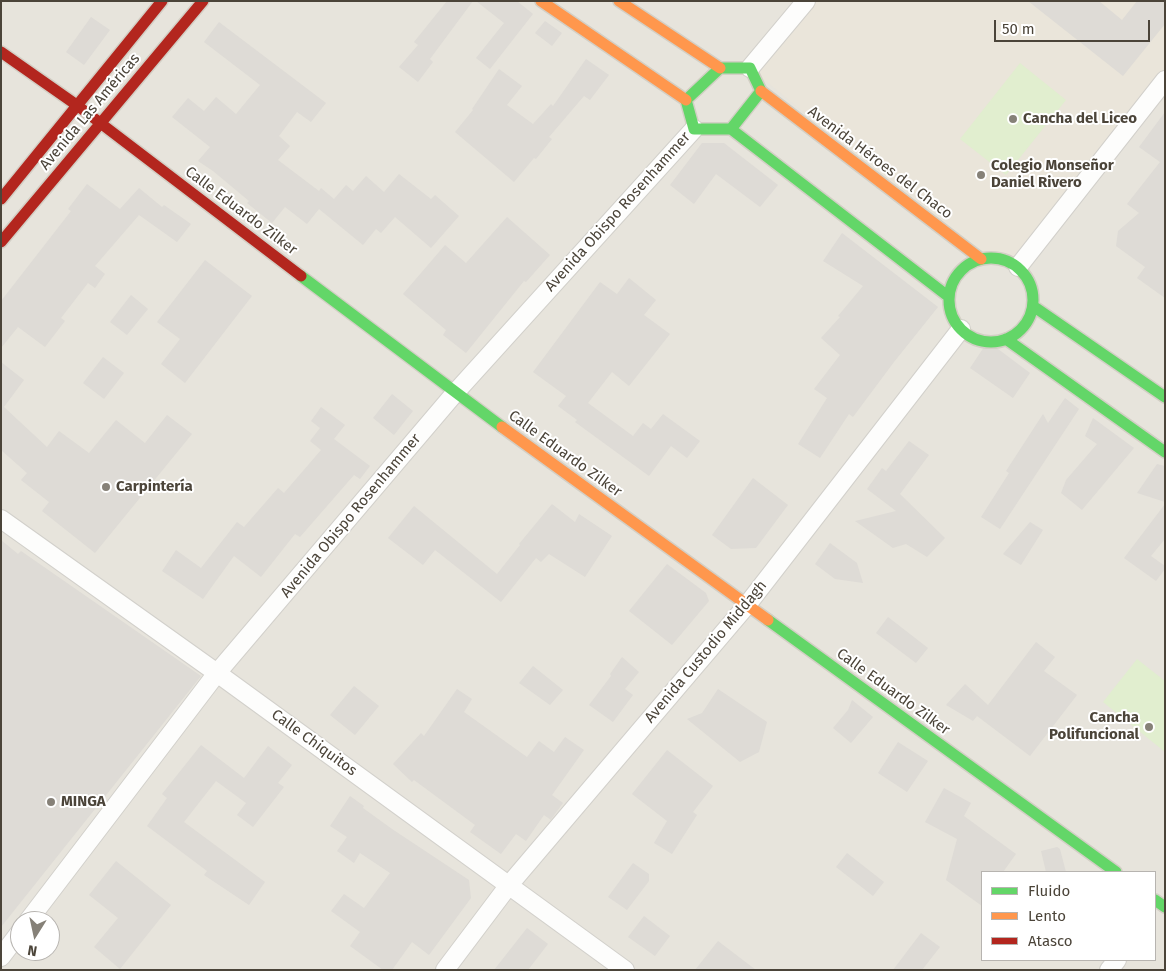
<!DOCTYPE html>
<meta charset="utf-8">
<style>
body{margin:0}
#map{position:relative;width:1166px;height:971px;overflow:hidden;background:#f4f2ee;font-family:"Fira Sans",sans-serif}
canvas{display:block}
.frame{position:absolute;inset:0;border:2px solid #4b4439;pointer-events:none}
.legend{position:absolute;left:981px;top:871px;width:175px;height:90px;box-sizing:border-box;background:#fff;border:1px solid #b7b4b0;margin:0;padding:6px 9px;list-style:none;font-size:15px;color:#4b4439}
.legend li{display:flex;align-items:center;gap:10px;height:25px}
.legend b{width:25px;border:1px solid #b7b4b0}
.north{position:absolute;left:10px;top:911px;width:50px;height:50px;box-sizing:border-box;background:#fff;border:1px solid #b7b4b0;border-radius:50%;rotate:190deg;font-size:14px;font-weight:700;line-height:20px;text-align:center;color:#4b4439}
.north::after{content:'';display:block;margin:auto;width:18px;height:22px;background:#868178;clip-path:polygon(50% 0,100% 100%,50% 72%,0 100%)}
.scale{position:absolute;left:994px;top:20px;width:156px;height:22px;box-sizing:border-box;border:2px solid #4b4439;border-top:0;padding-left:6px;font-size:15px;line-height:18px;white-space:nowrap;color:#4b4439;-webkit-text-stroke:4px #fff;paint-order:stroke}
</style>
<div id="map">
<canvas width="1166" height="971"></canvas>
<div class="frame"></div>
<ul class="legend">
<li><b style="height:6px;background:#63d668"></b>Fluido</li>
<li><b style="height:6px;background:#ff974d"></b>Lento</li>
<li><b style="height:6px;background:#b3261e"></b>Atasco</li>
</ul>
<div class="north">N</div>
<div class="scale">50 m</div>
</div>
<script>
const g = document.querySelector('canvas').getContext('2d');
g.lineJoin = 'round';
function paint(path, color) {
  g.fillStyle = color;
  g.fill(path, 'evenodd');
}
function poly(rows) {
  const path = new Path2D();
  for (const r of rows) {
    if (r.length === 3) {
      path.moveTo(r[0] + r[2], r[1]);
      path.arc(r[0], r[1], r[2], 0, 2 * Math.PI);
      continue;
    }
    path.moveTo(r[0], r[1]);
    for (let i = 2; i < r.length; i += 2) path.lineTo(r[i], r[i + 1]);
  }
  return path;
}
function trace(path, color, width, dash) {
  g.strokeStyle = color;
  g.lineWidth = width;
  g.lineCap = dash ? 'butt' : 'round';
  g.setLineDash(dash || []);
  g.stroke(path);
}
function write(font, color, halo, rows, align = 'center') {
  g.font = font + ' "Fira Sans",sans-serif';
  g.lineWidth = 4;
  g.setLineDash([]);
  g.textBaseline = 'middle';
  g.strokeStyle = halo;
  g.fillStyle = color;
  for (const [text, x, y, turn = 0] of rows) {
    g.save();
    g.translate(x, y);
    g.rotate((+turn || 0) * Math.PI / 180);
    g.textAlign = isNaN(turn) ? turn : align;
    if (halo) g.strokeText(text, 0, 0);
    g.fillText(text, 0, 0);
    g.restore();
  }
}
paint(poly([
 [1,1,1165,1,1165,970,1,970],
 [982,872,1155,872,1155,960,982,960],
 [20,921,50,921,50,951,20,951]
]), '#e7e4dc');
paint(poly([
 [806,1,1165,1,1165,80,1018,267,1007,261,994,258,981,259,750,68]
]), '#eae5da');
paint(poly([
 [1020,63,1066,100,1006,175,960,139],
 [1137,659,1165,681,1165,752,1103,702]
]), '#e1eecf');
paint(poly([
 [447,1,473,1,430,59,433,62,418,82,399,67,418,45,414,42],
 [476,1,517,1,533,14,490,69,476,58,504,23],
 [1028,1,1099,1,1122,20,1137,1,1165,1,1165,24,1123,76],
 [91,17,110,30,84,65,66,52],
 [545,21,562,33,552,46,535,33],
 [219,22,326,103,311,122,297,112,279,136,290,146,278,160,319,191,321,188,334,199,346,185,353,191,366,176,384,192,399,174,431,199,435,195,459,216,431,248,395,217,381,233,376,229,363,245,319,209,307,224,285,207,272,223,247,203,249,201,213,171,198,161,210,147,172,117,188,98,204,111,216,97,236,114,260,85,204,42],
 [586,59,609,75,590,100,584,96,549,137,552,139,536,159,534,158,514,182,455,132,473,110,472,109,499,69,522,86,507,105,533,124,551,104,553,106],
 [1165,112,1165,298,1137,278,1145,267,1116,246,1118,231,1139,213,1127,204,1160,162,1139,147],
 [702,143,724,143,778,185,760,207,716,174,694,204,670,185],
 [87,184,120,209,139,188,162,207,164,205,191,224,177,242,139,215,95,266,105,274,95,288,88,283,61,318,65,321,45,347,18,327,1,348,1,301,71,211,68,209],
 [507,217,550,255,526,282,524,281,466,353,443,335,446,330,403,294,445,245,466,263],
 [842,233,938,307,894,362,853,417,849,414,820,458,798,444,827,398,814,389,840,355,821,338,840,317,838,316,863,286,823,261],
 [205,260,252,296,185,383,161,364,180,339,157,322],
 [629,278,656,300,644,315,670,334,629,386,612,372,588,403,633,436,643,423,651,429,663,414,700,441,687,458,671,446,649,476,575,422,577,420,558,406,566,396,533,372,600,282,617,294],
 [131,295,148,309,127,335,110,322],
 [994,346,1030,373,1013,398,970,368,984,347],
 [103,357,124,373,104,399,83,383],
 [1,362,24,380,4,407,47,447,59,431,89,453,116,420,145,443,167,415,192,434,95,553,42,511,49,502,21,480,27,473,1,450],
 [392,394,413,411,394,435,373,418],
 [1065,398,1079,409,1000,529,981,517,1009,473,1006,471,1043,414,1048,423],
 [321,407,345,425,334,439,370,466,360,479,354,475,300,537,295,534,261,577,234,556,203,599,162,571,176,550,201,568,237,522,244,527,278,488,284,493,321,450,310,441,320,428,311,421],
 [1093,418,1134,448,1082,510,1061,493,1066,480,1097,444,1085,436],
 [909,441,929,455,900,494,945,538,927,557,906,544,893,548,855,521,896,511,867,489,882,468,886,471],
 [1157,464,1165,466,1165,502,1137,493],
 [753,478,788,505,756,548,731,549,712,535],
 [552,504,575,522,579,514,612,536,585,577,549,554,541,562,536,558,501,602,435,550,423,565,388,538,414,506,497,574,520,545,519,544],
 [1165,504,1165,539,1151,556,1165,566,1165,569,1156,581,1124,558],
 [1030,522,1043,530,1021,565,1003,554],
 [1,540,18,554,21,551,201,676,1,927],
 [830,543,857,563,863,583,835,579,815,564],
 [667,564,706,593,709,601,672,645,629,611],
 [888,617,928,648,916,663,876,633],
 [1036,642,1055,657,1044,671,1077,695,1030,756,977,716,973,721,946,705,965,684,988,705],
 [622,657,639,672,625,689,633,695,613,722,589,705,611,676,610,674],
 [533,666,563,690,550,705,519,683],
 [354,686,379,706,355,735,330,715],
 [457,689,472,699,464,712,527,757,539,741,554,752,565,737,584,750,552,795,563,803,552,818,551,820,544,815,526,841,516,834,501,854,470,832,475,825,414,780,412,782,393,764,421,733,424,736],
 [718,689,767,722,759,752,740,762,687,719,702,713],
 [852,700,873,717,851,743,833,728,848,710],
 [898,742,928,761,907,792,878,773],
 [201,745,244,778,268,746,292,765,278,783,284,787,253,827,237,815,246,803,216,781,184,822,265,882,249,905,204,875,207,871,147,826,167,798,162,794],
 [667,750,713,786,693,812,697,815,672,854,654,843,667,821,632,794],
 [944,788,971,803,964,816,1016,854,1003,872,982,872,982,906,946,880,957,839,925,822],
 [350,796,364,806,363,808,392,829,469,880,471,898,429,955,412,942,392,970,383,970,350,946,360,932,331,911,344,894,364,908,390,873,360,853,354,863,337,851,347,837,330,826],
 [1057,847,1060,849,1066,872,1046,872,1041,851],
 [847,853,884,882,873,896,836,867],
 [116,861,171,905,120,969,94,947,118,918,89,895],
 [633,863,649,874,649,881,627,910,608,897],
 [644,916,670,936,655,956,628,937],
 [527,928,548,944,528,970,494,970],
 [921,933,940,947,922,970,893,970],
 [718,941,756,970,695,970]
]), '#dedbd6');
const street = poly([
 [750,68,806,1],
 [1018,267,1165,80],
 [1,519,217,673,625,970],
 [28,921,217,673,455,393,694,129],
 [1,957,20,932],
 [445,970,509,885,747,605,961,329],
 [1109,970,1117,960]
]);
const fast = poly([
 [720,68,750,68,761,91,731,129,694,129,686,100,720,68],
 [731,129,949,297],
 [991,300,42],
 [301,276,502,427],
 [1033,306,1165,397],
 [1006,339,1165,452],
 [768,620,1116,872],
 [1155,900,1165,907]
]);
const slow = poly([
 [541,1,686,100],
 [619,1,720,68],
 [761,91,981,259],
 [502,427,768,620]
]);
const jam = poly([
 [1,52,78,106,301,276],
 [1,199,162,1],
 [1,242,203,1]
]);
trace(street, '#d2d0cb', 20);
trace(fast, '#d3cfc5', 14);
trace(slow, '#d3cfc5', 14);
trace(jam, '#d3cfc5', 14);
trace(street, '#fdfdfc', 18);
trace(fast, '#63d668', 11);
trace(slow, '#ff974d', 11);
trace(jam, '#b3261e', 11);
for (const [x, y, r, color] of [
 [1013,119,5,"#868178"],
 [981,175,5,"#868178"],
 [106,487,5,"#868178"],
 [1149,727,5,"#868178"],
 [51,802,5,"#868178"]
]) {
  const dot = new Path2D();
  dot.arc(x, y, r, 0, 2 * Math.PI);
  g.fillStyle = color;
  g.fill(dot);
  trace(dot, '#fff', 2);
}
write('15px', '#4b4439', '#fff', [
 ["Avenida Las Américas",90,112,-50],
 ["Avenida Héroes del Chaco",880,163,37],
 ["Calle Eduardo Zilker",241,211,37],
 ["Avenida Obispo Rosenhammer",618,212,-48],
 ["Calle Eduardo Zilker",565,454,36],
 ["Avenida Obispo Rosenhammer",351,516,-50],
 ["Avenida Custodio Middagh",706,652,-50],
 ["Calle Eduardo Zilker",893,692,36],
 ["Calle Chiquitos",314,743,36]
]);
write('bold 15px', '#4b4439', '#fff', [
 ["Cancha del Liceo",1023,119],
 ["Colegio Monseñor",991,166],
 ["Daniel Rivero",991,183],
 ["Carpintería",116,487],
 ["Cancha",1139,718,"right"],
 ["Polifuncional",1139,735,"right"],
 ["MINGA",61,802]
], 'left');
</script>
